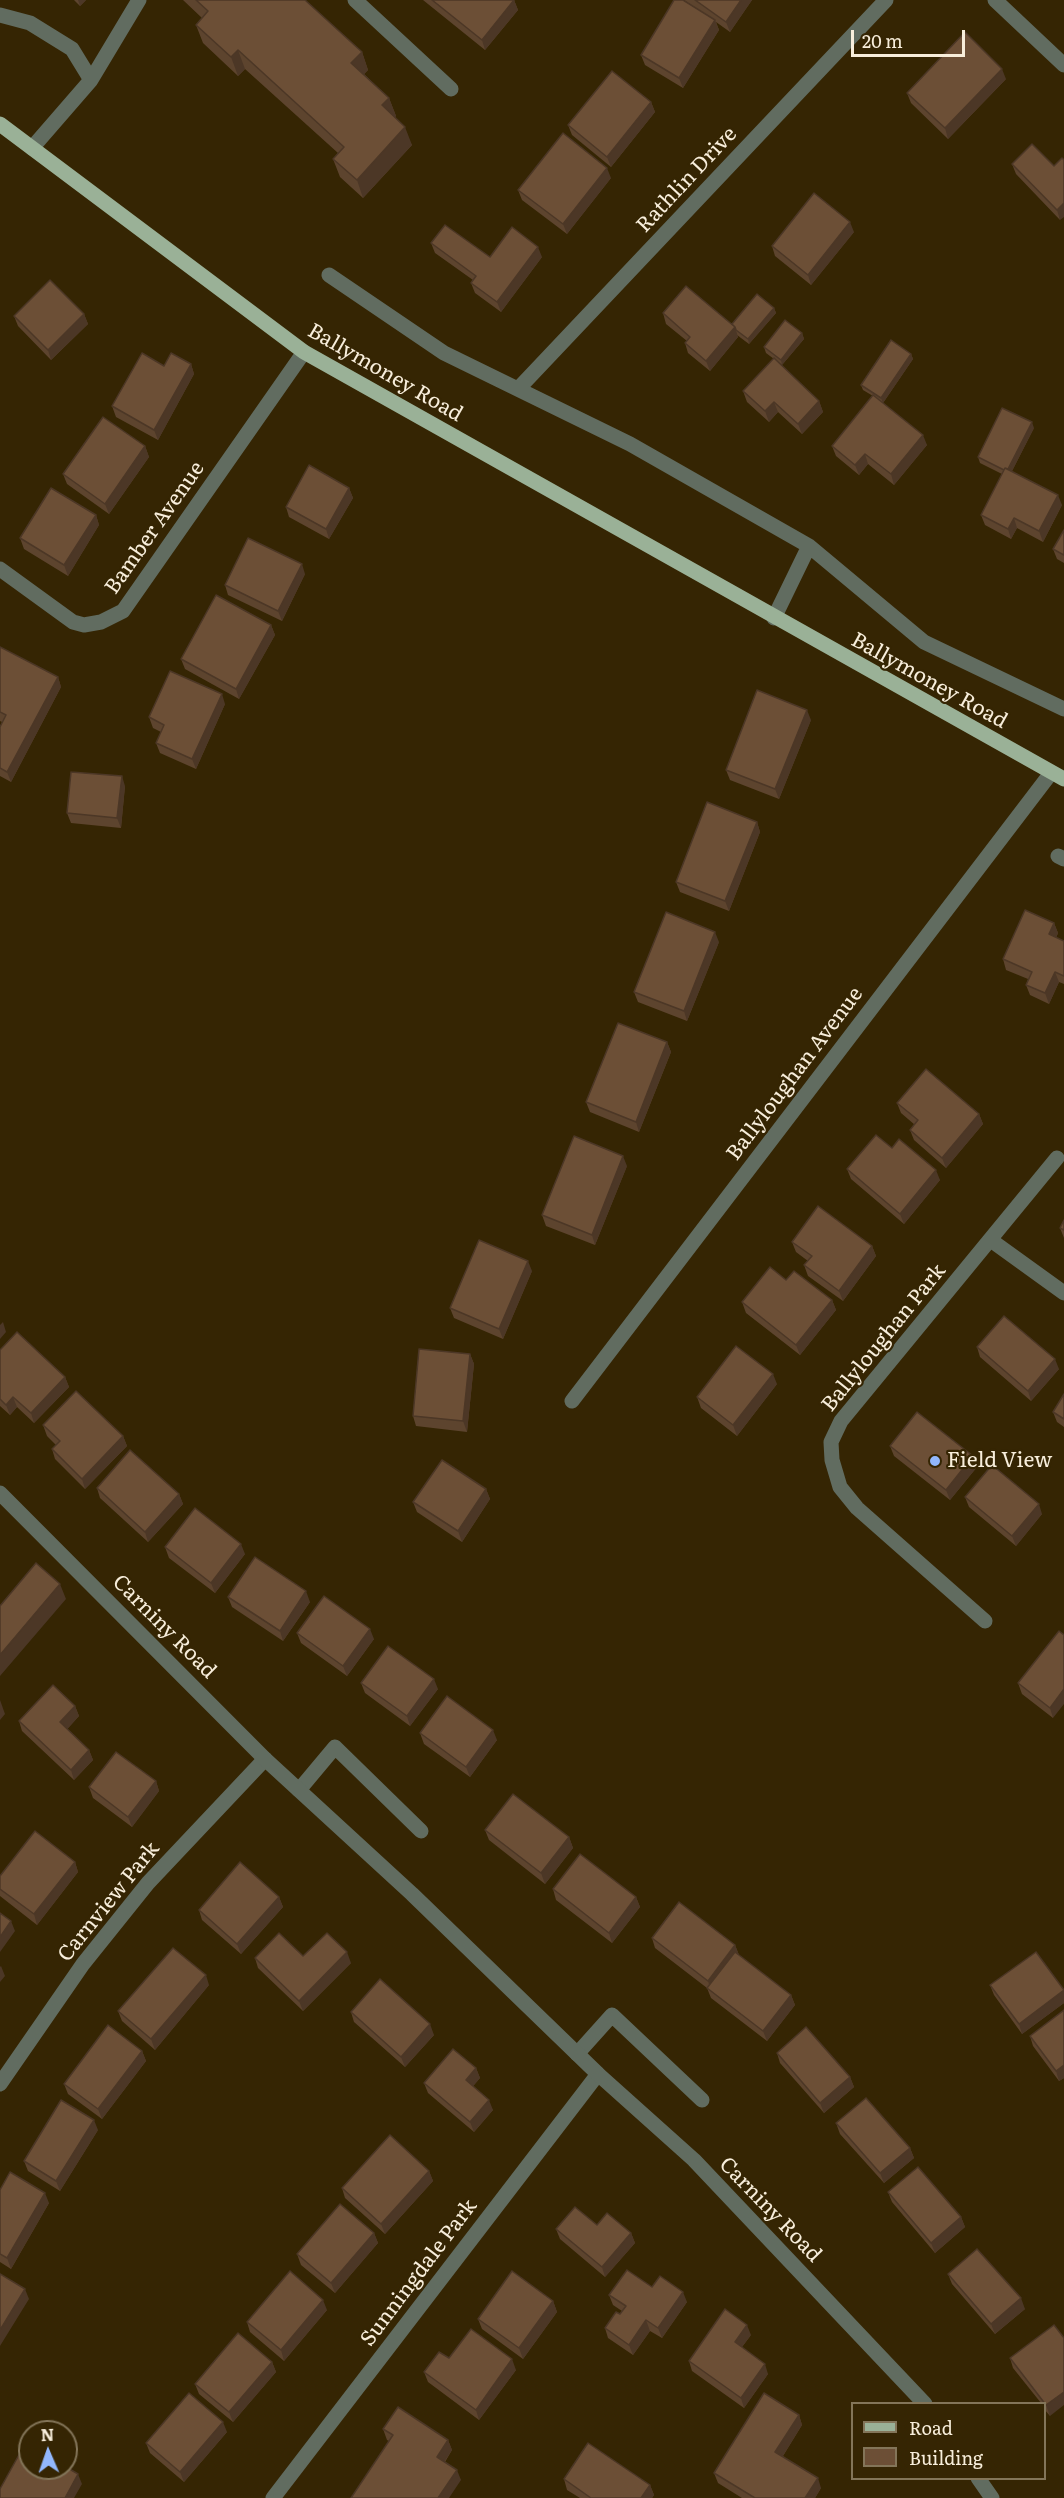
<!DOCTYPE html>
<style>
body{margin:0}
#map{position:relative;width:1064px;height:2498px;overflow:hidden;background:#352503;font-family:Literata,serif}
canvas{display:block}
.legend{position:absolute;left:851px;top:2402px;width:195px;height:78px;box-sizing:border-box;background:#352503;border:2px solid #837559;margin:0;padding:8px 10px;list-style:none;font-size:18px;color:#f8eedb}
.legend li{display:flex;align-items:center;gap:12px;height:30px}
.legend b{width:30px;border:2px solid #837559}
.north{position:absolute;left:18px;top:2420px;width:60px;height:60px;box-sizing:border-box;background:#352503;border:2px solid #837559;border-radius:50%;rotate:358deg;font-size:16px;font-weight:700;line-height:24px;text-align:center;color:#f8eedb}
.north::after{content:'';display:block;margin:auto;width:21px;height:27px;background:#92b7fd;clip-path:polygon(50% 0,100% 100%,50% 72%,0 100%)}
.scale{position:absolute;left:851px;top:30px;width:114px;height:27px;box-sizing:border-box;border:3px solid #f8eedb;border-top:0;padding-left:8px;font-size:18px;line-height:21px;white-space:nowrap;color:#f8eedb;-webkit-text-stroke:4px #352503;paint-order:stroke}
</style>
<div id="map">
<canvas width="1064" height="2498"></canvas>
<ul class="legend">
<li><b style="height:8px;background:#9ab197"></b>Road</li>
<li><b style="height:16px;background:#6c4f36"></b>Building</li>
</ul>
<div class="north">N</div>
<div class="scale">20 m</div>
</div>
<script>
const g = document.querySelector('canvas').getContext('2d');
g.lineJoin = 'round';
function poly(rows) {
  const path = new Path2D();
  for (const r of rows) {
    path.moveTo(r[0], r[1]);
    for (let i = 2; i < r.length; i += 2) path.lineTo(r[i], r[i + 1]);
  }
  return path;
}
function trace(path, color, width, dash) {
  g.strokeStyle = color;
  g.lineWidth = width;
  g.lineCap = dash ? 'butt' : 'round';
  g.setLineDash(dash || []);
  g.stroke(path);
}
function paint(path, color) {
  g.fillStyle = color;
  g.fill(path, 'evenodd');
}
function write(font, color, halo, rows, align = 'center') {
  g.font = font + ' Literata,serif';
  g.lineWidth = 4.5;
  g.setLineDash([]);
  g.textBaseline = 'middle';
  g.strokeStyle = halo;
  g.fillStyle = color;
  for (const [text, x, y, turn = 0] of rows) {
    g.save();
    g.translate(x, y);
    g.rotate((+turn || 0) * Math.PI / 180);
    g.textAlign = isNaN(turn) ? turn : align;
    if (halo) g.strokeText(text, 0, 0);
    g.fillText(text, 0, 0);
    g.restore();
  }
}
trace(poly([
 [355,0,451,89],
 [0,15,30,23,72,49,91,80],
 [32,148,91,80,139,0]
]), '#616c60', 15);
trace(poly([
 [995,0,1064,65],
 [329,275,444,353,630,444,809,546,924,642,1064,709],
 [518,389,886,0],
 [0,569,73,622,84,625,101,622,123,611,304,352],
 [774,618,809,546],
 [1058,856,1064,859],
 [992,1241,1064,1293],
 [572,1401,1051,773],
 [985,1621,857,1508,840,1487,832,1460,831,1442,841,1421,1057,1158],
 [299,1790,335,1747,421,1831],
 [577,2054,612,2015,702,2100],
 [0,2084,83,1964,148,1883,265,1759],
 [273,2498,598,2074]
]), '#616c60', 15);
trace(poly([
 [0,1493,265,1759,412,1894,598,2074,694,2160,925,2404],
 [978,2478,992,2498]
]), '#616c60', 15);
trace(poly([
 [0,124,304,352,1064,779]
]), '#9ab197', 15);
paint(poly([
 [74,0,86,0,80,6],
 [183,0,305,0,362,52,368,70,364,74,389,98,396,116,395,117,412,145,363,198,340,177,333,159,338,153,245,69,238,76,203,43,196,25,202,18],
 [423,0,514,0,518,10,485,50],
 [684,0,752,0,730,32,716,22,719,30,683,88,645,65,641,55,698,10],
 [1006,79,948,139,911,103,907,93],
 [651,102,655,112,611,167,572,135,568,125],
 [1012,164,1054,166,1060,220,1016,174],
 [611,178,567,234,522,200,518,190],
 [854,232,811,285,775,256,772,246],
 [431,243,490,257,542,257,501,312,475,293,471,283,473,280,435,253],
 [774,308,776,313,749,344,737,335,738,337,710,371,688,353,685,343,687,341,666,324,663,313,732,324],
 [84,314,88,324,51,360,18,326,14,316],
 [802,333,804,339,782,365,775,360,819,401,823,412,802,434,778,412,769,422,747,402,743,391,774,359,766,353,764,347],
 [911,354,913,359,883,403,927,445,894,485,868,464,859,475,836,456,832,446,873,396,863,390,861,385],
 [191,364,194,374,158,440,116,417,112,406,164,366],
 [1034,428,1012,471,1062,505,1043,542,1017,528,1011,539,985,525,981,515,1002,474,980,463,978,457],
 [145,446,149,457,109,514,67,484,63,474],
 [349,488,353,498,329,539,289,517,286,507],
 [96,515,99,525,68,576,24,549,20,538],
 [1064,530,1064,563,1057,559,1053,549],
 [305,574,282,621,228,595,225,585],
 [271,625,275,635,239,699,185,669,181,659],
 [0,647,58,677,61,687,11,782,0,776,0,727,2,722,0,721],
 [225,704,196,769,160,753,156,743,161,732,153,728,149,717],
 [811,720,779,799,730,780,726,770],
 [125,786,121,828,71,823,67,813],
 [757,822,760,832,729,911,680,892,676,882],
 [1054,923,1058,933,1056,938,1064,941,1064,984,1059,982,1049,1004,1030,995,1026,985,1028,979,1006,970,1003,959],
 [719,942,687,1021,638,1002,634,992],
 [667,1042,671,1052,639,1132,590,1112,586,1102],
 [897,1103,979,1114,983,1124,946,1168,914,1140,910,1130,915,1125,901,1113],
 [892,1148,940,1180,904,1224,851,1179,847,1169],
 [627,1166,595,1245,546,1226,542,1215],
 [1064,1220,1064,1238,1060,1228],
 [792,1242,872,1246,876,1256,843,1301,808,1276,804,1265,808,1261,796,1252],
 [532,1271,503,1339,454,1318,450,1308],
 [832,1300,836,1310,800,1355,746,1313,742,1302],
 [977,1347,1059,1369,1031,1401,980,1357],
 [0,1350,65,1377,69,1387,34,1423,17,1407,10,1415,0,1406],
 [470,1354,474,1364,467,1432,416,1426,413,1416],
 [777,1384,737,1436,701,1408,697,1397],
 [1064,1394,1064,1427,1057,1422,1053,1412],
 [43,1425,123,1436,127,1446,85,1489,55,1459,52,1449,56,1445,47,1436],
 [890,1446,977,1467,950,1500,894,1456],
 [97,1488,179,1494,183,1504,148,1542,100,1498],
 [486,1489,490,1499,462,1542,417,1512,413,1502],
 [965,1497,1042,1514,1016,1546,969,1507],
 [165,1547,245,1554,215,1593,169,1558],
 [228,1597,310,1602,283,1641,232,1607],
 [1059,1631,1053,1718,1022,1694,1018,1683],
 [297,1633,374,1639,347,1676,301,1643],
 [361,1683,438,1689,410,1726,365,1693],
 [75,1706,79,1716,67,1729,89,1750,93,1760,74,1780,22,1731,19,1721],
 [420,1733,497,1740,470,1777,424,1744],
 [156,1781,159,1791,132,1827,93,1798,89,1787],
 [485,1830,569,1837,573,1848,545,1884,489,1840],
 [75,1862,78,1872,37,1925,0,1896,0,1876],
 [553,1889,636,1897,640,1907,612,1943,556,1900],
 [279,1897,283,1907,241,1954,202,1920,199,1910],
 [652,1938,735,1945,739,1955,791,1995,795,2005,767,2041,711,1998,707,1988,655,1948],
 [303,1956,351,1963,303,2011,258,1968,255,1958],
 [209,1985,155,2050,122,2021,118,2011],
 [990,1985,1064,1990,1064,2003,1022,2034,994,1995],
 [1064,2010,1064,2078,1059,2081,1033,2046,1030,2036],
 [351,2012,434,2035,405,2067,354,2022],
 [142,2051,146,2061,102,2119,68,2094,64,2084],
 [777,2053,850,2077,854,2087,824,2113,780,2063],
 [476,2068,480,2078,473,2086,493,2110,474,2132,428,2093,424,2083],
 [836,2123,910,2148,914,2158,884,2183,840,2134],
 [98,2130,60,2191,28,2171,24,2161],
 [429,2171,433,2181,385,2234,345,2198,342,2188],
 [0,2190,49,2203,11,2269,0,2262],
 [888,2192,961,2217,965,2227,935,2253,892,2202],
 [597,2225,631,2233,635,2243,605,2277,560,2239,556,2229],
 [374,2233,378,2243,335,2293,301,2265,297,2254],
 [948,2274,1025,2309,995,2334,952,2284],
 [652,2287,687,2302,662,2338,650,2331,633,2355,608,2338,605,2328,620,2314,622,2311,613,2305,609,2295],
 [553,2301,557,2312,523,2359,482,2329,478,2319],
 [327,2310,284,2361,250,2332,247,2322],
 [1054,2325,1050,2416,1044,2409,1044,2403,1041,2403,1013,2368,1010,2358],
 [751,2335,742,2347,768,2374,744,2408,692,2371,689,2361],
 [449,2358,516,2370,479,2420,428,2382,424,2372],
 [272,2362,276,2372,233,2422,199,2394,195,2384],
 [799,2415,802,2425,783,2456,821,2488,815,2498,742,2498,718,2483,714,2473],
 [383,2429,448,2440,452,2450,445,2462,461,2480,387,2440],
 [227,2432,184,2482,150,2453,146,2443],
 [564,2479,650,2485,654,2495,652,2498,580,2498,567,2490]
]), '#5d442e');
paint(poly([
 [78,0,86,0,80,6],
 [514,0,518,10,485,50,482,40],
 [741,0,752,0,730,32,726,22],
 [715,20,719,30,683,88,679,78],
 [238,50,245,69,238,76,231,57],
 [362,52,368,70,358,81,351,63],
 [1002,69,1006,79,948,139,945,128],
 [389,98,396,116,388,124,382,105],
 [651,102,655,112,611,167,607,157],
 [405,127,412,145,363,198,357,180],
 [607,168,611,178,567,234,563,224],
 [1064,203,1064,217,1060,220,1057,210],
 [850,222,854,232,811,285,808,275],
 [538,247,542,257,501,312,497,302],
 [774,308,776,313,749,344,748,339],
 [84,314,88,324,51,360,48,350],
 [735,327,738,337,710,371,706,361],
 [802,333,804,339,782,365,781,360],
 [911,354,913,359,883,403,881,398],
 [191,364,194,374,158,440,154,430],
 [819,401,823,412,802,434,798,424],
 [774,402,778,412,769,422,765,411],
 [1032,422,1034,428,1009,477,1007,472],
 [923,435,927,445,894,485,891,474],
 [145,446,149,457,109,514,105,504],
 [865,454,868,464,859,475,855,465],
 [349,488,353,498,329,539,326,529],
 [1058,495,1062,505,1043,542,1039,531],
 [96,515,99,525,68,576,64,565],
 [1014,518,1017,528,1011,539,1008,529],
 [302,564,305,574,282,621,278,611],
 [271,625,275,635,239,699,236,689],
 [58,677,61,687,11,782,7,772],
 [222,694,225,704,196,769,192,759],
 [807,710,811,720,779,799,775,789],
 [122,776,125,786,121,828,117,818],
 [757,822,760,832,729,911,725,901],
 [1054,923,1058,933,1053,944,1049,934],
 [715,932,719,942,687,1021,684,1011],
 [1055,972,1059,982,1049,1004,1045,993],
 [667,1042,671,1052,639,1132,636,1122],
 [979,1114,983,1124,946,1168,942,1158],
 [623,1156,627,1166,595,1245,592,1235],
 [936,1170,940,1180,904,1224,900,1214],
 [872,1246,876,1256,843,1301,839,1291],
 [528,1261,532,1271,503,1339,499,1329],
 [832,1300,836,1310,800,1355,796,1345],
 [3,1322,6,1332,0,1339,0,1325],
 [470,1354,474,1364,467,1432,463,1421],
 [1055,1359,1059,1369,1031,1401,1028,1391],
 [773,1374,777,1384,737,1436,733,1425],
 [65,1377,69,1387,34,1423,31,1413],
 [13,1397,17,1407,10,1415,6,1405],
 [123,1436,127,1446,85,1489,82,1479],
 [973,1456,977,1467,950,1500,946,1490],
 [486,1489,490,1499,462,1542,458,1531],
 [179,1494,183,1504,148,1542,145,1532],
 [1039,1504,1042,1514,1016,1546,1012,1536],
 [241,1544,245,1554,215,1593,211,1583],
 [60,1584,66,1599,0,1676,0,1655],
 [306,1591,310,1602,283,1641,280,1631],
 [370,1629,374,1639,347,1676,343,1666],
 [434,1679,438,1689,410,1726,407,1716],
 [1064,1689,1064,1704,1053,1718,1050,1708],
 [0,1700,5,1714,0,1720],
 [75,1706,79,1716,64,1733,60,1722],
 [493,1730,497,1740,470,1777,466,1767],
 [89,1750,93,1760,74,1780,71,1770],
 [156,1781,159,1791,132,1827,128,1817],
 [569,1837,573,1848,545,1884,541,1873],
 [75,1862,78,1872,37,1925,34,1914],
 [279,1897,283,1907,241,1954,237,1944],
 [636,1897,640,1907,612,1943,609,1933],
 [11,1921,15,1931,0,1952,0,1937],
 [735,1945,739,1955,711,1991,708,1981],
 [347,1952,351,1963,303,2011,299,2001],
 [1,1966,5,1976,0,1982,0,1967],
 [206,1975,209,1985,155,2050,151,2039],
 [1064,1990,1064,2003,1022,2034,1019,2024],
 [791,1995,795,2005,767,2041,763,2031],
 [430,2024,434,2035,405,2067,401,2057],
 [142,2051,146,2061,102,2119,98,2109],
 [1064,2065,1064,2078,1059,2081,1056,2071],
 [476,2068,480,2078,470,2090,466,2080],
 [850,2077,854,2087,824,2113,820,2103],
 [489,2100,493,2110,474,2132,470,2122],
 [94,2120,98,2130,60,2191,56,2181],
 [910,2148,914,2158,884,2183,880,2173],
 [429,2171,433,2181,385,2234,381,2224],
 [45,2193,49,2203,11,2269,7,2258],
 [961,2217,965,2227,935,2253,931,2243],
 [374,2233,378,2243,335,2293,331,2283],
 [631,2233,635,2243,605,2277,602,2267],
 [25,2289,29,2299,0,2346,0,2330],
 [683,2292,687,2302,662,2338,658,2328],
 [1021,2298,1025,2309,995,2334,991,2324],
 [323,2300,327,2310,284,2361,281,2350],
 [553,2301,557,2312,523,2359,519,2348],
 [646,2320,650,2331,633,2355,629,2345],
 [747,2325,751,2335,738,2352,735,2342],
 [512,2359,516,2370,479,2420,476,2410],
 [272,2362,276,2372,233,2422,229,2412],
 [765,2364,768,2374,744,2408,741,2398],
 [1064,2392,1064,2405,1050,2416,1046,2405],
 [799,2415,802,2425,779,2462,775,2452],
 [223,2422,227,2432,184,2482,180,2472],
 [448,2440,452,2450,441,2467,437,2457],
 [457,2470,461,2480,449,2498,438,2498],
 [78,2474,82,2484,74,2498,65,2498],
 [818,2478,821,2488,815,2498,805,2498],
 [650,2485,654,2495,652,2498,641,2498]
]), '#4c3726');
const building = poly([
 [196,0,305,0,362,52,351,63,389,98,382,105,405,127,357,180,333,159,344,147,238,50,231,57,196,25,208,11,196,0],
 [432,0,514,0,482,40,432,0],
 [674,0,683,0,715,20,679,78,641,55,674,0],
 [695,0,741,0,726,22,695,0],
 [965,32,1002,69,945,128,907,93,965,32],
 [612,71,651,102,607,157,568,125,612,71],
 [563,133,607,168,563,224,518,190,563,133],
 [1032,144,1054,166,1062,158,1064,160,1064,203,1057,210,1012,164,1032,144],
 [814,193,850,222,808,275,772,246,814,193],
 [445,225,490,257,512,227,538,247,497,302,471,283,476,276,431,243,445,225],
 [50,280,84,314,48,350,14,316,50,280],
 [686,286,735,327,706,361,685,343,690,337,663,313,686,286],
 [757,294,774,308,748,339,736,330,735,327,732,324,757,294],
 [785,320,802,333,781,360,764,347,785,320],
 [891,340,911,354,881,398,861,385,891,340],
 [142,353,164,366,171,353,191,364,154,430,112,406,142,353],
 [774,358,819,401,798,424,774,402,765,411,743,391,774,358],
 [873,395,923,435,891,474,865,454,855,465,832,446,873,395],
 [1002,408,1032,422,1008,469,1005,468,1004,470,978,457,1002,408],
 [103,417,145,446,105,504,63,474,103,417],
 [309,465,349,488,326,529,286,507,309,465],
 [1005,468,1058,495,1039,531,1014,518,1008,529,981,515,1005,468],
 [51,488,96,515,64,565,20,538,51,488],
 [1064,530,1064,555,1053,549,1064,530],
 [248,538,302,564,278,611,225,585,248,538],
 [216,595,271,625,236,689,181,659,216,595],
 [0,647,58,677,7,772,0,768,0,727,6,715,0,712,0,647],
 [170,671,222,694,192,759,156,743,164,725,149,717,170,671],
 [757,690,807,710,775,789,726,770,757,690],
 [71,772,122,776,117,818,67,813,71,772],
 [707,802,757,822,725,901,676,882,707,802],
 [1025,910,1054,923,1049,934,1064,941,1064,976,1055,972,1045,993,1026,985,1032,972,1003,959,1025,910],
 [666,912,715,932,684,1011,634,992,666,912],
 [618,1023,667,1042,636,1122,586,1102,618,1023],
 [926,1069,979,1114,942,1158,910,1130,918,1120,897,1103,926,1069],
 [876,1135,892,1148,899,1139,936,1170,900,1214,847,1169,876,1135],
 [574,1136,623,1156,592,1235,542,1215,574,1136],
 [818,1206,872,1246,839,1291,804,1265,812,1256,792,1242,818,1206],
 [1064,1220,1064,1230,1060,1228,1064,1220],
 [479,1240,528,1261,499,1329,450,1308,479,1240],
 [770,1267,786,1280,794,1271,832,1300,796,1345,742,1302,770,1267],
 [1004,1316,1055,1359,1028,1391,977,1347,1004,1316],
 [17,1332,65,1377,31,1413,13,1397,6,1405,0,1399,0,1350,17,1332],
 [736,1346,773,1374,733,1425,697,1397,736,1346],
 [419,1349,470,1354,463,1421,413,1416,419,1349],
 [76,1391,123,1436,82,1479,52,1449,60,1441,43,1425,76,1391],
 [1064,1394,1064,1419,1053,1412,1064,1394],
 [917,1412,973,1456,946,1490,890,1446,917,1412],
 [130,1450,179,1494,145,1532,97,1488,130,1450],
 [442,1460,486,1489,458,1531,413,1502,442,1460],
 [992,1465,1039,1504,1012,1536,965,1497,992,1465],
 [195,1508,241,1544,211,1583,165,1547,195,1508],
 [255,1557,306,1591,280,1631,228,1597,255,1557],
 [36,1563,60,1584,0,1655,0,1606,36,1563],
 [324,1596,370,1629,343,1666,297,1633,324,1596],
 [1059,1631,1064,1635,1064,1689,1050,1708,1018,1683,1059,1631],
 [388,1646,434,1679,407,1716,361,1683,388,1646],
 [53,1685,75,1706,60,1722,89,1750,71,1770,19,1721,53,1685],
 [447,1696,493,1730,466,1767,420,1733,447,1696],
 [116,1752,156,1781,128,1817,89,1787,116,1752],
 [513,1794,569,1837,541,1873,485,1830,513,1794],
 [35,1831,75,1862,34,1914,0,1889,0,1876,35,1831],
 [580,1854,636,1897,609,1933,553,1889,580,1854],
 [240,1862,279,1897,237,1944,199,1910,240,1862],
 [679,1902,735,1945,708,1981,652,1938,679,1902],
 [0,1913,11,1921,0,1937,0,1913],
 [279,1933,303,1956,327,1933,347,1952,299,2001,255,1958,279,1933],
 [173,1948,206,1975,151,2039,118,2011,173,1948],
 [735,1952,791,1995,763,2031,707,1988,735,1952],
 [1036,1952,1064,1990,1019,2024,990,1985,1036,1952],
 [380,1979,430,2024,401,2057,351,2012,380,1979],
 [1064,2010,1064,2065,1056,2071,1030,2036,1064,2010],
 [108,2025,142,2051,98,2109,64,2084,108,2025],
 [806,2027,850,2077,820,2103,777,2053,806,2027],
 [453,2049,476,2068,466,2080,489,2100,470,2122,424,2083,453,2049],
 [866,2098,910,2148,880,2173,836,2123,866,2098],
 [61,2100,94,2120,56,2181,24,2161,61,2100],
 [390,2135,429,2171,381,2224,342,2188,390,2135],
 [918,2167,961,2217,931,2243,888,2192,918,2167],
 [10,2172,45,2193,7,2258,0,2254,0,2190,10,2172],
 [340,2204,374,2233,331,2283,297,2254,340,2204],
 [575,2207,597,2225,607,2213,631,2233,602,2267,556,2229,575,2207],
 [977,2249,1021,2298,991,2324,948,2274,977,2249],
 [627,2270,652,2287,660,2276,683,2292,658,2328,646,2320,629,2345,605,2328,616,2312,620,2314,626,2306,609,2295,627,2270],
 [290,2271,323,2300,281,2350,247,2322,290,2271],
 [512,2271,553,2301,519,2348,478,2319,512,2271],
 [0,2274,25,2289,0,2330,0,2274],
 [725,2309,747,2325,735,2342,765,2364,741,2398,689,2361,725,2309],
 [1054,2325,1064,2338,1064,2392,1046,2405,1010,2358,1054,2325],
 [471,2329,512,2359,476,2410,424,2372,439,2352,449,2358,471,2329],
 [238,2333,272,2362,229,2412,195,2384,238,2333],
 [189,2393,223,2422,180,2472,146,2443,189,2393],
 [764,2393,799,2415,775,2452,818,2478,805,2498,755,2498,714,2473,764,2393],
 [398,2407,448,2440,437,2457,457,2470,438,2498,351,2498,393,2435,383,2429,398,2407],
 [588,2443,650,2485,641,2498,591,2498,564,2479,588,2443],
 [25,2444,30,2447,30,2468,66,2468,66,2467,78,2474,65,2498,0,2498,0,2489,25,2444]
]);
paint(building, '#6c4f36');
trace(building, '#4c3726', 1.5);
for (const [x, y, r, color] of [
 [935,1461,6,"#92b7fd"]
]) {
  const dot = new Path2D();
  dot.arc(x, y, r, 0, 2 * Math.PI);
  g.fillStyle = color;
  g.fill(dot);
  trace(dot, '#352503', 2);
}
write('21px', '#f8eedb', '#352503', [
 ["Rathlin Drive",687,180,-47],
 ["Ballymoney Road",385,373,30],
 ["Bamber Avenue",155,528,-55],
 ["Ballymoney Road",929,681,29],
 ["Ballyloughan Avenue",795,1074,-53],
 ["Ballyloughan Park",884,1338,-51],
 ["Carniny Road",164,1627,45],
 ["Carnview Park",109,1902,-51],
 ["Carniny Road",770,2210,46],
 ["Sunningdale Park",419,2273,-53]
]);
write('21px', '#f8eedb', '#352503', [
 ["Field View",947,1461]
], 'left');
</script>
